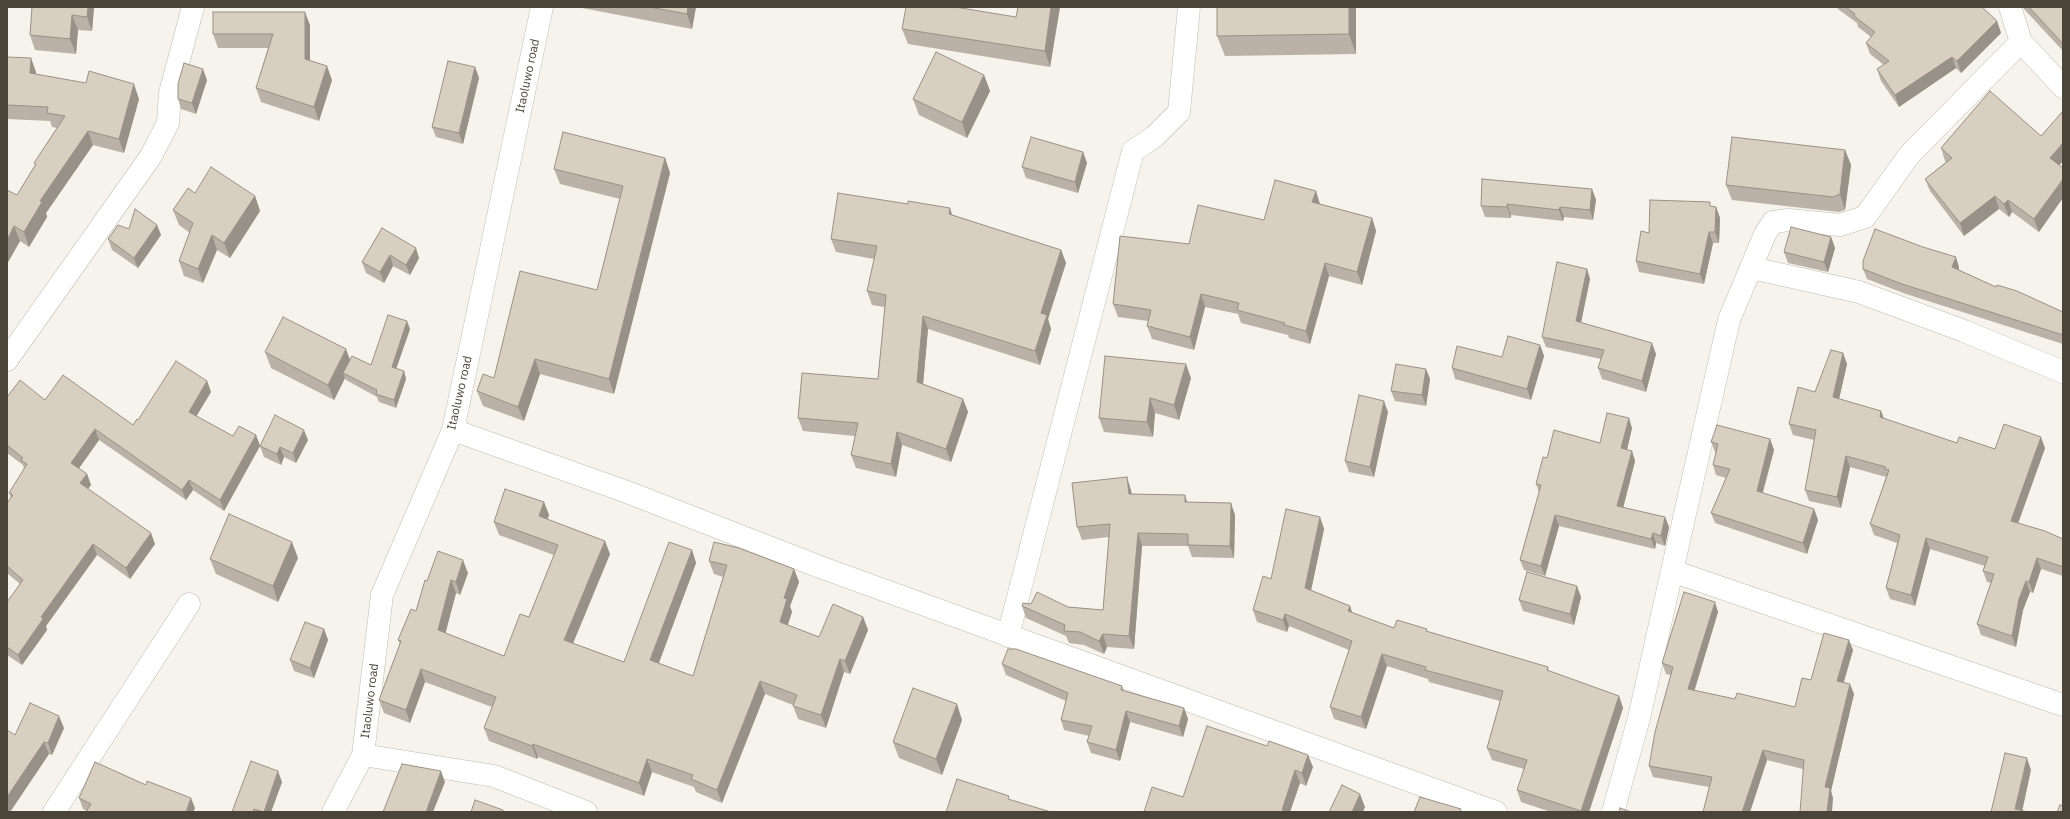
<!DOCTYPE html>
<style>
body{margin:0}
#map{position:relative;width:2070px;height:819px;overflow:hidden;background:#f6f3ec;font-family:"IBM Plex Sans",sans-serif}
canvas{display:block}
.frame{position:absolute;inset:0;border:8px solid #4b4439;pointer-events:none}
</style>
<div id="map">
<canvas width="2070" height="819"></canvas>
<div class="frame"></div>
</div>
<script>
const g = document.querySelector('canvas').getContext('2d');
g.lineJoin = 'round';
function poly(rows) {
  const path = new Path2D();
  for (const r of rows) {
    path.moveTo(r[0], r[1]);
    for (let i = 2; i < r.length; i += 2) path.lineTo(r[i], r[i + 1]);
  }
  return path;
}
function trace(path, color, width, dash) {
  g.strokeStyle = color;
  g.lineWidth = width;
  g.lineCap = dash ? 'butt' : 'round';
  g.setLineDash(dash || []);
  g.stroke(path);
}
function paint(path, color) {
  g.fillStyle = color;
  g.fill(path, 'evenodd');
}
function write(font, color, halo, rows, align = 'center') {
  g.font = font + ' "IBM Plex Sans",sans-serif';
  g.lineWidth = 3;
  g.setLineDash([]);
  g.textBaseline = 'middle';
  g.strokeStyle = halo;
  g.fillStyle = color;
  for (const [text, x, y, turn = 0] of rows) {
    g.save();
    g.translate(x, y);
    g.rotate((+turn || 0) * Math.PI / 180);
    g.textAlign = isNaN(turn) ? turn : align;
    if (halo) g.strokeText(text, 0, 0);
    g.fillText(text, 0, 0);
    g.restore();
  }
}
const minor = poly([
 [2010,7,2021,42,2063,87],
 [1752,268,1859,292,1964,331,2063,372],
 [7,360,151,156,168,123,170,93,193,7],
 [453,430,627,492,820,567,1496,812],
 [1672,571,1729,320,1765,234,1773,222,1789,220,1840,225,1865,217,1910,154,2021,42],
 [1008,636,1133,151,1154,137,1179,112,1189,7],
 [363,755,494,776,586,812],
 [54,812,189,604],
 [333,812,363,755,382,595,453,430,542,7],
 [1613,812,1639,718,1672,571,2063,705]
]);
trace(minor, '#c2bbae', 23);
trace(minor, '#fff', 22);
paint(poly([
 [32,7,94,7,92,31,78,30,76,54,35,50,30,35],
 [582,7,696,7,692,29,582,8],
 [1018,7,1060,7,1050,67,908,44,902,29,1016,17],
 [1217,7,1356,7,1356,54,1225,56,1217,36],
 [1837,7,1982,7,1997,21,2001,33,1961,73,1956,68,1899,107,1881,81,1877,69,1884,65,1870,54,1866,43,1871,37,1858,27,1857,23,1838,9],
 [2023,7,2063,7,2063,51,2024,9],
 [310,25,310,61,332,80,319,121,261,102,256,88,268,48,218,48,213,34],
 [7,57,36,72,36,74,139,99,124,153,93,145,46,213,47,217,29,247,20,241,7,264,17,195,35,165,34,163,57,128,52,127,50,121,7,119],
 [475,67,479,78,463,144,436,137,432,127],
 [984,75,990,91,967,138,919,115,913,99],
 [207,80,196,114,181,109,178,99],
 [2063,111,2063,161,2059,165,2039,232,2012,212,2009,217,1999,209,1964,236,1930,191,1925,179,1946,162,1945,161,1941,148,2041,136],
 [1845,150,1851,165,1845,210,1839,212,1732,200,1726,185],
 [1083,152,1087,163,1078,193,1026,178,1022,167],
 [665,158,670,173,614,394,540,374,524,421,483,406,477,391,597,290,620,199,560,184,554,169],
 [1592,189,1596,200,1593,220,1564,217,1563,221,1511,215,1511,218,1485,217,1481,206],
 [195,193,255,196,260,211,230,258,217,250,203,283,184,276,179,261,190,233,179,225,173,210],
 [1320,204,1372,218,1376,231,1362,285,1329,276,1310,344,1289,338,1288,335,1241,323,1238,314,1205,307,1194,350,1152,339,1147,326,1148,321,1118,317,1113,304,1189,244,1264,220],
 [1712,206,1716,207,1720,218,1719,243,1713,243,1704,284,1639,272,1636,261,1649,233],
 [952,215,1061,250,1066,263,1048,319,1051,329,1040,365,928,329,923,384,963,399,968,412,951,462,902,445,896,477,856,468,851,455,855,436,803,431,798,418,878,379,885,307,872,305,867,291,874,259,836,252,831,239],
 [157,225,161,235,138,268,112,250,108,239,129,229],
 [382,228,419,258,410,275,393,266,384,283,366,273,362,262],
 [1831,237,1835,248,1828,272,1788,263,1784,252],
 [1959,267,1959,270,1996,287,2063,312,2063,344,1906,294,1867,279,1863,269],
 [1587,269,1590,279,1581,323,1656,354,1646,392,1602,379,1598,368,1601,359,1546,347,1542,337],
 [410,329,396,369,404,371,406,379,396,408,379,402,377,397,346,380,345,378,334,400,271,368,265,352,350,360,371,365],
 [1540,345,1544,356,1531,400,1455,379,1452,368,1502,357],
 [1843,353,1847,364,1839,399,1881,411,1884,419,1957,443,1995,449,2045,448,2018,523,2063,539,2063,576,2041,569,2033,593,2030,592,2023,610,2016,647,1981,635,1977,624,1991,583,1987,582,1983,571,1985,566,1930,549,1915,606,1890,599,1886,588,1897,543,1874,535,1870,524,1886,477,1850,467,1841,508,1809,501,1805,490,1814,440,1793,435,1789,424,1815,392],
 [1426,369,1430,379,1426,406,1395,401,1391,391],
 [1191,378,1179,420,1155,413,1153,437,1104,432,1099,418],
 [207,381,211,392,196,417,233,436,256,435,260,446,224,511,193,490,186,500,99,440,79,468,87,474,91,485,88,489,155,544,130,579,97,555,46,626,47,630,22,665,7,655,7,602,20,584,7,573,7,503,11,498,9,493,24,469,23,465,7,453,7,397,45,400,133,425,138,420],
 [1388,412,1374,477,1349,472,1345,461],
 [1632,428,1627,450,1632,451,1635,461,1623,508,1665,517,1669,527,1665,546,1656,543,1655,549,1559,526,1545,576,1524,570,1520,560,1539,492,1536,484,1547,458,1600,443],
 [1770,439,1774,450,1763,493,1814,509,1818,520,1807,554,1715,523,1711,513,1726,478,1716,475,1713,465,1716,452,1715,452,1711,442],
 [308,440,296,463,284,457,281,465,264,457,260,446],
 [1131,490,1132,494,1187,502,1235,515,1234,558,1192,557,1188,546,1142,546,1134,649,1107,647,1104,654,1084,645,1069,643,1066,636,1026,618,1022,606,1068,607,1103,610,1109,537,1082,540,1077,527],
 [544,502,549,515,547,520,610,554,573,643,624,662,692,550,696,563,659,663,693,676,723,577,714,574,709,561,794,569,799,582,790,606,792,612,788,625,819,637,863,617,868,630,850,674,844,672,826,728,798,719,793,706,793,705,765,694,722,803,696,792,694,787,652,772,644,796,538,757,537,759,489,741,484,728,492,707,425,682,410,723,384,713,379,700,400,644,398,640,416,611,427,581,468,573,460,595,456,593,445,633,504,656,529,617,554,555,499,535,494,522],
 [1320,517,1324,529,1311,590,1350,606,1352,613,1394,628,1428,632,1548,667,1549,671,1619,696,1623,708,1589,812,1551,812,1521,802,1517,790,1524,769,1492,760,1487,748,1500,701,1429,682,1428,679,1387,666,1366,729,1334,719,1330,707,1349,650,1289,626,1287,632,1257,622,1253,610,1271,579],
 [298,558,278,602,216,574,210,559],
 [1581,597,1574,625,1523,611,1519,600],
 [1718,612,1694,690,1735,699,1795,707,1811,680,1853,650,1844,682,1854,694,1831,791,1833,798,1803,769,1767,760,1750,812,1703,812,1709,787,1653,777,1649,766,1671,675,1666,674,1662,663],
 [324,629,328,640,314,678,294,671,290,660],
 [1002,664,1122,686,1124,691,1184,708,1188,719,1183,737,1130,722,1120,761,1091,753,1087,742,1089,736,1064,730,1061,720,1066,701,1006,675],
 [962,720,942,775,899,758,893,742],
 [1207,726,1313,767,1306,786,1300,783,1290,812,1144,812,1183,797],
 [64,728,52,755,49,754,10,812,7,812,15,735],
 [282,782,271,812,232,812],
 [79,798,195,808,193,812,86,812,87,811,83,809]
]), '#bab2a6');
paint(poly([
 [88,7,94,7,92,31,87,17],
 [688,7,696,7,692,29,687,14],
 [1051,7,1060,7,1050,67,1045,51],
 [1349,7,1356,7,1356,54,1349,34],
 [305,12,310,25,310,73,305,59],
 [72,15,78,30,76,54,70,39],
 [1997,21,2001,33,1961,73,1957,61],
 [1952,57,1956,68,1899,107,1895,95],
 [31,58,36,72,36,88,30,73],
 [327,66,332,80,319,121,314,107],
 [475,67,479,78,463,144,459,133],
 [203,69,207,80,196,114,192,103],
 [984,75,990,91,967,138,962,122],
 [134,84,139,99,124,153,119,139],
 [88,131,93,145,46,213,47,217,29,247,24,232,40,201],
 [2063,143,2063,161,2054,171,2050,158],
 [1845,150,1851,165,1845,210,1840,194],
 [1083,152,1087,163,1078,193,1075,182],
 [665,158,670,173,614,394,609,379],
 [2063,179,2063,198,2039,232,2034,219],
 [1592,189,1596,200,1593,220,1590,210],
 [1316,191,1320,204,1317,215,1312,202],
 [255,196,260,211,230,258,224,243],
 [1995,196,1999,209,1964,236,1960,223],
 [2008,200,2012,212,2009,217,2004,204],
 [1507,204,1511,215,1511,218,1507,207],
 [1560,207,1564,217,1563,221,1559,210],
 [1716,207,1720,218,1719,243,1715,232],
 [950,208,954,221,949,214],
 [1372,218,1376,231,1362,285,1357,272],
 [157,225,161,235,138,268,134,258],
 [14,226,20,241,7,264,7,240],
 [1709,232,1713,243,1704,284,1700,274],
 [212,235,217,250,203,283,198,269],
 [1831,237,1835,248,1828,272,1824,262],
 [416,248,419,258,410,275,406,265],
 [1061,250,1066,263,1048,319,1051,329,1040,365,1035,351,1041,313],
 [390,255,393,266,384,283,380,272],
 [1956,257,1959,267,1956,277,1952,267],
 [1325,263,1329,276,1310,344,1306,331],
 [1587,269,1590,279,1579,332,1576,321],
 [1201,294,1205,307,1194,350,1190,337],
 [923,316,928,329,922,396,917,382],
 [407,321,410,329,394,375,392,367],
 [1652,343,1656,354,1646,392,1642,381],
 [1540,345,1544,356,1531,400,1527,389],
 [346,349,352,365,343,373,345,378,334,400,328,385],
 [1843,353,1847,364,1837,408,1833,397],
 [535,359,540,374,524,421,518,407],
 [1186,364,1191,378,1179,420,1174,405],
 [1426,369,1430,379,1426,406,1422,395],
 [404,371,406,379,396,408,394,400],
 [207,381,211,392,192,423,189,412],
 [1150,398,1155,413,1153,437,1147,422],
 [963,399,968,412,951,462,946,449],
 [1384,401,1388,412,1374,477,1370,467],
 [1881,411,1885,422,1880,417],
 [1629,418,1632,428,1625,458,1621,448],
 [95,429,99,440,75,474,71,463],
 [304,430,308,440,296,463,293,453],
 [897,432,902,445,896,477,891,464],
 [256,435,260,446,224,511,220,500],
 [2041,437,2045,448,2015,532,2011,521],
 [1770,439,1774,450,1760,501,1757,491],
 [280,447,284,457,281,465,277,454],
 [1632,451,1635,461,1621,516,1617,506],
 [1846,456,1850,467,1841,508,1837,497],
 [87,474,91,485,84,494,80,483],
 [1127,477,1131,490,1133,507,1129,494],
 [189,480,193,490,186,500,182,490],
 [1185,495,1189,508,1185,502],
 [544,502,549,515,544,530,539,516],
 [1231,503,1235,515,1234,558,1230,546],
 [1814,509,1818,520,1807,554,1803,543],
 [1555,515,1559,526,1545,576,1541,566],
 [1320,517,1324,529,1309,600,1305,588],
 [1665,517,1669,527,1665,546,1661,536],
 [151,533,155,544,130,579,126,568],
 [1138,533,1142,546,1134,649,1129,636],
 [1653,533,1656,543,1655,549,1651,539],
 [1926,538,1930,549,1915,606,1911,595],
 [605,541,610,554,569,653,564,640],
 [292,542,298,558,278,602,273,586],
 [93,544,97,555,46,626,47,630,22,665,18,655,41,617],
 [692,550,696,563,655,673,650,660],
 [2037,558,2041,569,2033,593,2029,582],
 [463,560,468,573,460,595,456,582],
 [794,569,799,582,790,606,792,612,784,635,780,622,784,598],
 [451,580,456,593,443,643,438,630],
 [2026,581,2030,592,2023,610,2016,647,2012,636,2019,599],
 [1577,586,1581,597,1574,625,1570,614],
 [1715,602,1718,612,1692,699,1688,689],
 [1350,606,1354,618,1348,611],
 [1285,614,1289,626,1287,632,1283,620],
 [863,617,868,630,850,674,845,661],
 [324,629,328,640,314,678,310,668],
 [1103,634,1107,647,1104,654,1099,641],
 [1849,640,1853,650,1841,691,1837,681],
 [1382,654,1387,666,1366,729,1361,717],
 [840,659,844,672,826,728,821,715],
 [421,669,425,682,410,723,406,710],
 [760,681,765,694,722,803,717,790],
 [1850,684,1854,694,1831,791,1833,798,1832,812,1827,812,1825,787],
 [1619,696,1623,708,1589,812,1581,812],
 [957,704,962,720,942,775,936,759],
 [1184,708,1188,719,1183,737,1179,726],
 [1126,711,1130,722,1120,761,1116,750],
 [59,716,64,728,52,755,48,743],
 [44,742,49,754,10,812,7,812,7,797],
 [533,744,538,757,537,759,532,746],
 [1763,750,1767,760,1750,812,1742,812],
 [1308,755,1313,767,1306,786,1302,773],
 [2027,758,2031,770,2022,812,2015,809],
 [647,759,652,772,644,796,639,783],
 [1295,770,1300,783,1290,812,1283,812,1282,810],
 [278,771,282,782,271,812,264,812],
 [441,771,445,782,433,812,426,812],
 [1360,794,1365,807,1363,812,1352,812],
 [191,798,195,808,193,812,186,812]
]), '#979187');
const building = poly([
 [32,7,88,7,87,17,72,15,70,39,30,35,32,7],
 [649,7,688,7,687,14,649,7],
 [906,7,955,7,1016,17,1018,7,1051,7,1045,51,902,29,906,7],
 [1217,7,1349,7,1349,34,1217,36,1217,7],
 [1846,7,1982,7,1997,21,1957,61,1952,57,1895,95,1877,69,1889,61,1866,43,1875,32,1854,16,1855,14,1846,7],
 [2029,7,2063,7,2063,44,2029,7],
 [213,12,305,12,305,59,327,66,314,107,256,88,273,34,213,34,213,12],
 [936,52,984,75,962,122,913,99,936,52],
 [7,57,31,58,30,73,86,83,89,71,134,84,119,139,88,131,40,201,42,202,24,232,14,226,7,240,7,190,17,195,36,164,34,163,65,116,47,113,48,107,7,105,7,57],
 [448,61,475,67,459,133,432,127,448,61],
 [184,63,203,69,192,103,178,99,178,84,184,63],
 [1990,91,2041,136,2063,111,2063,143,2050,158,2063,168,2063,179,2034,219,2008,200,2004,204,1995,196,1960,223,1925,179,1952,158,1941,148,1990,91],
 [563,132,665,158,609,379,535,359,518,407,477,391,483,374,494,378,520,271,597,290,623,186,554,169,563,132],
 [1031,137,1083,152,1075,182,1022,167,1031,137],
 [1732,137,1845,150,1840,194,1833,197,1726,185,1732,137],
 [211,167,255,196,224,243,212,235,198,269,179,261,193,223,173,210,188,188,195,193,211,167],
 [1482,179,1592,189,1590,210,1560,207,1559,210,1507,204,1507,207,1481,206,1482,179],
 [1275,180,1316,191,1312,202,1372,218,1357,272,1325,263,1306,331,1284,325,1285,323,1237,310,1239,303,1201,294,1190,337,1147,326,1151,310,1113,304,1120,236,1189,244,1198,205,1264,220,1275,180],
 [838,193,908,204,908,201,950,208,949,214,1061,250,1041,313,1047,315,1035,351,923,316,917,382,963,399,946,449,897,432,891,464,851,455,858,423,798,418,802,373,878,379,886,295,867,291,877,246,831,239,838,193],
 [1650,200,1710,202,1710,206,1716,207,1715,232,1709,232,1700,274,1636,261,1641,231,1649,233,1650,200],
 [135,209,157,225,134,258,108,239,118,225,129,229,135,209],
 [1791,227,1831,237,1824,262,1784,252,1791,227],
 [382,228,416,248,406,265,390,255,380,272,362,262,382,228],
 [1875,229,1923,247,1956,257,1952,267,1996,287,1997,285,2017,291,2063,312,2063,335,1902,284,1863,269,1863,261,1875,229],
 [1557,262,1587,269,1576,321,1652,343,1642,381,1598,368,1604,350,1542,337,1557,262],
 [388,315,407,321,392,367,404,371,394,400,376,394,377,390,343,373,352,356,371,365,388,315],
 [283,317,346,349,328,385,265,352,283,317],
 [1508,336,1540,345,1527,389,1452,368,1457,346,1502,357,1508,336],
 [1831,350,1843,353,1833,397,1881,411,1880,417,1957,443,1959,437,1995,449,2004,424,2041,437,2011,521,2045,531,2063,539,2063,567,2037,558,2029,582,2026,581,2019,599,2012,636,1977,624,1994,574,1983,571,1988,557,1926,538,1911,595,1886,588,1900,535,1870,524,1889,470,1885,469,1886,467,1846,456,1837,497,1805,490,1816,430,1789,424,1798,387,1815,392,1831,350],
 [1105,356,1186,364,1174,405,1150,398,1147,422,1099,418,1105,356],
 [176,361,207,381,189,412,233,436,239,426,256,435,220,500,189,480,182,490,95,429,71,463,87,474,80,483,151,533,126,568,93,544,41,617,43,619,18,655,7,647,7,602,23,580,7,566,7,503,13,495,9,493,27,464,21,460,23,458,7,445,7,397,20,380,45,400,63,375,133,425,137,419,138,420,176,361],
 [1396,364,1426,369,1422,395,1391,391,1396,364],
 [1359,395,1384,401,1370,467,1345,461,1359,395],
 [1607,413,1629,418,1621,448,1632,451,1617,506,1665,517,1661,536,1653,533,1651,539,1555,515,1541,566,1520,560,1541,485,1536,484,1543,457,1547,458,1554,430,1600,443,1607,413],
 [275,415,304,430,293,453,280,447,277,454,260,446,275,415],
 [1717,425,1770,439,1757,491,1814,509,1803,543,1711,513,1730,469,1713,465,1718,444,1711,442,1717,425],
 [1127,477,1129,494,1185,495,1185,502,1231,503,1230,546,1188,545,1188,534,1138,533,1129,636,1103,634,1099,641,1080,632,1064,631,1065,625,1022,606,1023,603,1031,604,1037,592,1068,607,1103,610,1110,524,1077,527,1072,483,1127,477],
 [505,489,544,502,539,516,605,541,564,640,624,662,669,542,692,550,650,660,693,676,727,565,709,561,714,542,739,548,794,569,784,598,787,599,780,622,819,637,833,604,863,617,845,661,840,659,821,715,793,706,797,695,760,681,717,790,691,779,693,775,647,759,639,783,533,744,532,746,484,728,496,697,421,669,406,710,379,700,401,641,398,640,411,609,416,611,425,580,427,581,438,551,463,560,456,582,451,580,438,630,504,656,520,614,529,617,558,545,494,522,505,489],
 [1286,509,1320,517,1305,588,1350,606,1348,611,1394,628,1397,620,1427,629,1426,631,1548,667,1547,670,1619,696,1581,811,1517,790,1527,760,1487,748,1503,691,1425,670,1426,667,1382,654,1361,717,1330,707,1352,641,1285,614,1283,620,1253,610,1263,576,1271,579,1286,509],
 [229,514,292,542,273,586,210,559,229,514],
 [1527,572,1577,586,1570,614,1519,600,1527,572],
 [1684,592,1715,602,1688,689,1735,699,1737,693,1795,707,1802,678,1811,680,1824,633,1849,640,1837,681,1850,684,1825,787,1830,788,1827,812,1800,812,1804,760,1763,750,1742,812,1703,812,1712,777,1649,766,1655,732,1673,667,1662,663,1684,592],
 [305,622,324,629,310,668,290,660,305,622],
 [1008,649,1016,649,1122,686,1121,690,1184,708,1179,726,1126,711,1116,750,1087,742,1092,726,1061,720,1068,693,1002,664,1008,649],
 [913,688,957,704,936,759,893,742,913,688],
 [30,703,59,716,48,743,44,742,7,797,7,730,15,735,30,703],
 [1207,726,1267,746,1269,741,1308,755,1302,773,1295,770,1282,810,1288,812,1144,812,1152,787,1183,797,1207,726],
 [2005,753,2027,758,2015,809,2028,812,1991,812,2005,753],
 [251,761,278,771,264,812,254,809,253,812,232,812,251,761],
 [95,762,146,785,147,781,191,798,186,812,86,812,91,804,79,798,95,762],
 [402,764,441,771,426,812,383,812,402,764],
 [957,779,1009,796,1008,799,1051,812,946,812,957,779],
 [1342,785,1360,794,1352,812,1329,812,1342,785],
 [1420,797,1461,809,1460,812,1414,812,1420,797],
 [475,800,503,810,503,812,471,812,475,800],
 [2060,805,2063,806,2063,812,2057,812,2060,805],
 [1620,808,1631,812,1619,812,1620,808]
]);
paint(building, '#d8cfc1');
trace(building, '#979187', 1);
write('12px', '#4b4439', '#fff', [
 ["Itaoluwo road",528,76,-78],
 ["Itaoluwo road",460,393,-77],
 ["Itaoluwo road",370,701,-83]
]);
</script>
